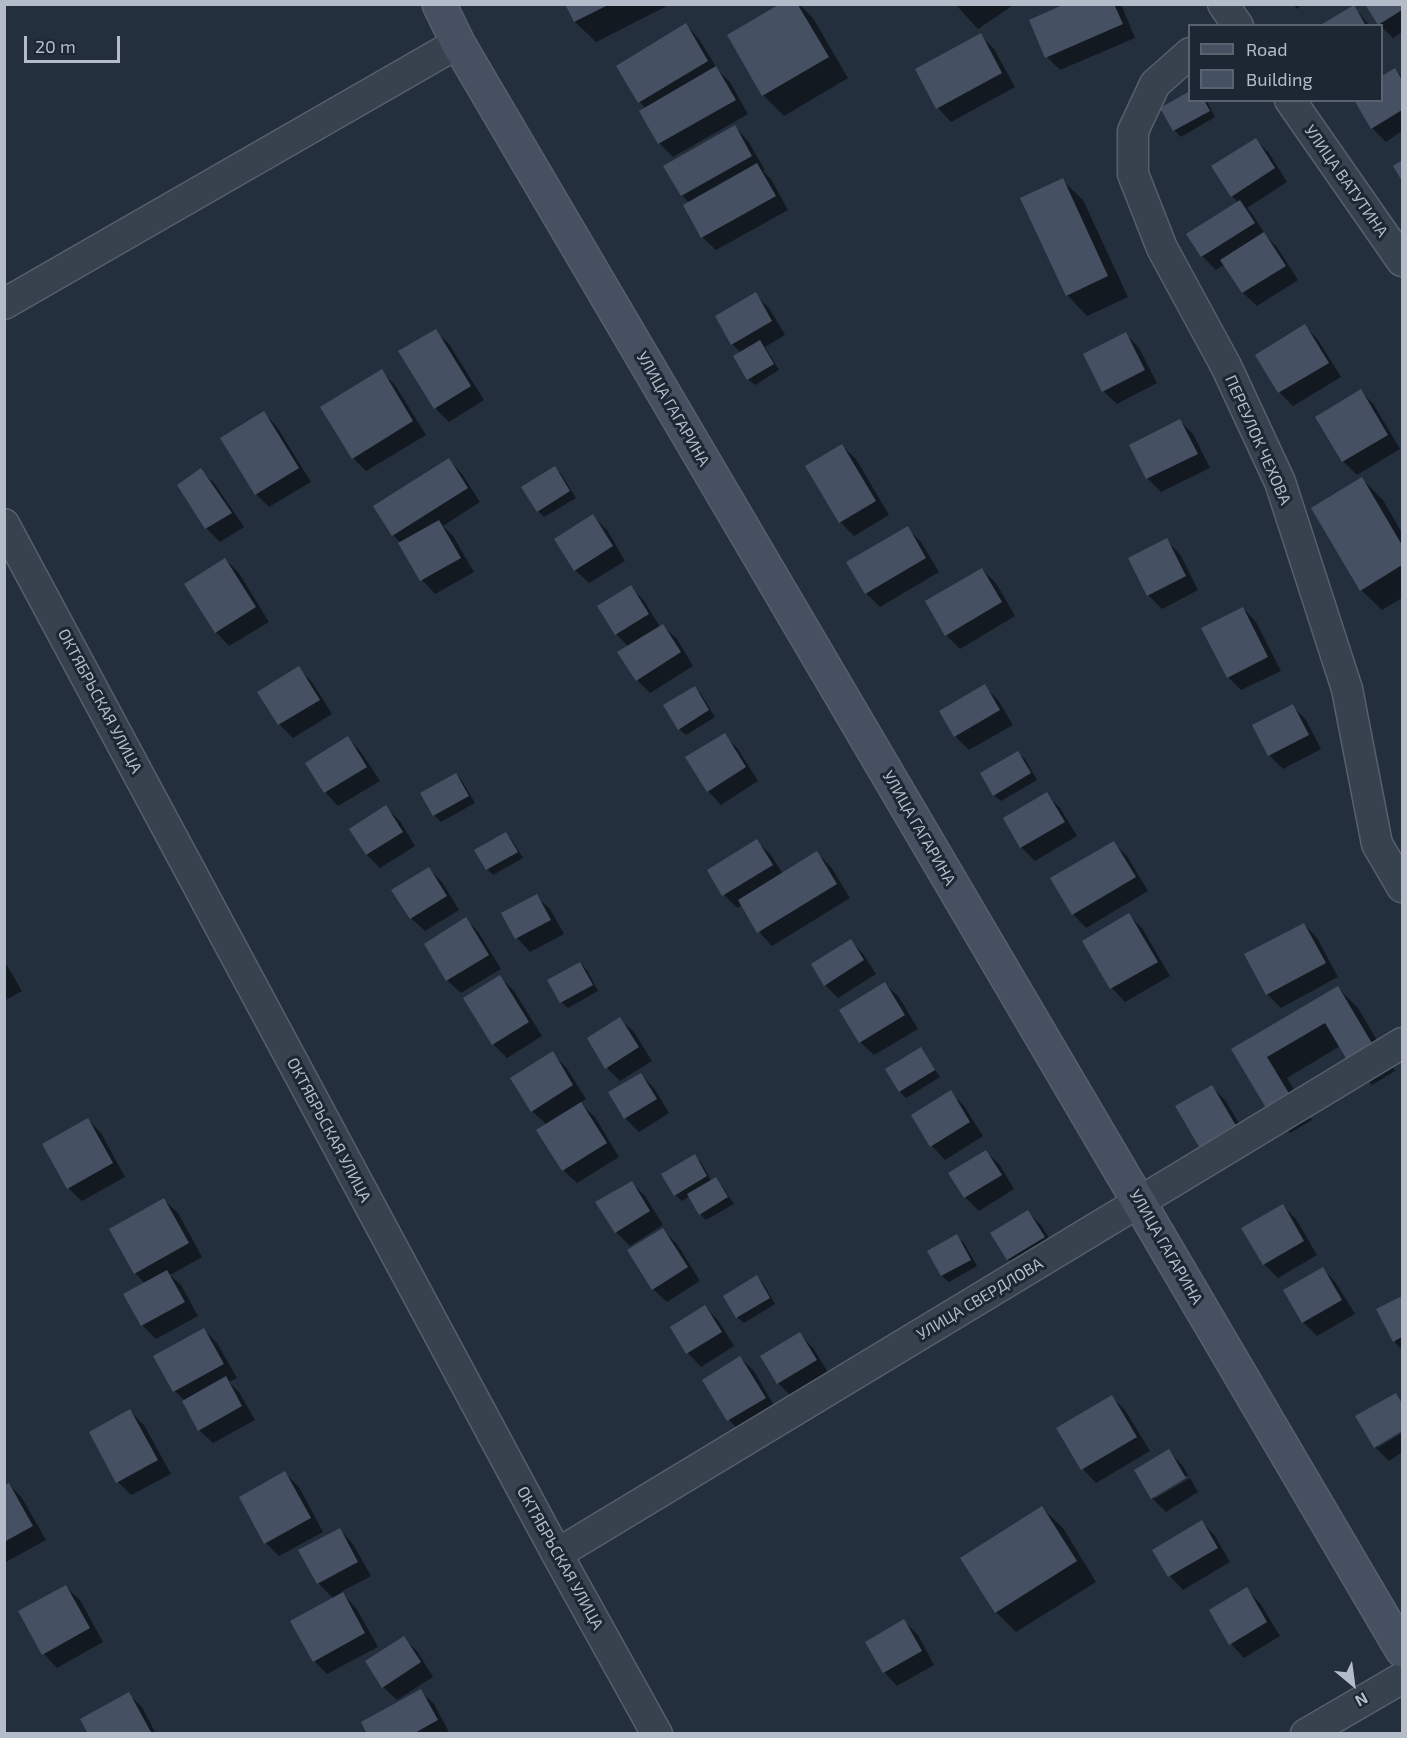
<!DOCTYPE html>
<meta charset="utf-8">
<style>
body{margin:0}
#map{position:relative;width:1407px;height:1738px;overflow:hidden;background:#242f3e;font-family:"Exo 2",sans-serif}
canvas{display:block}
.frame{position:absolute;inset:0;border:6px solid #b4bcc9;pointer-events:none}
.legend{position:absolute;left:1188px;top:24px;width:195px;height:78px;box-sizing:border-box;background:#1d2633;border:2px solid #59626f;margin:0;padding:8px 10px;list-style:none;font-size:18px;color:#b4bcc9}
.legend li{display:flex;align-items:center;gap:12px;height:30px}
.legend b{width:30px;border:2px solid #59626f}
.north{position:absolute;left:1323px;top:1654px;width:60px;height:60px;-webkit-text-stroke:4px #1d2633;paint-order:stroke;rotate:151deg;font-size:16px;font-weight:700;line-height:24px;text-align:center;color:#b4bcc9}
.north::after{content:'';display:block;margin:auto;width:21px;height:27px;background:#b4bcc9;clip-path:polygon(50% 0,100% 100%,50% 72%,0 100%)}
.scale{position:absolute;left:24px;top:36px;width:96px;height:27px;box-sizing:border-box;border:3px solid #b4bcc9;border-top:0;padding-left:8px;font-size:18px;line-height:21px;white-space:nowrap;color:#b4bcc9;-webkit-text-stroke:4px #1d2633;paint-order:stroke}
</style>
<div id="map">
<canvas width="1407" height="1738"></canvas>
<div class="frame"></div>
<ul class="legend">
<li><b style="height:8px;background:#465061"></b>Road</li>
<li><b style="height:16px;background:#455162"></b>Building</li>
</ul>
<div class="north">N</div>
<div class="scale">20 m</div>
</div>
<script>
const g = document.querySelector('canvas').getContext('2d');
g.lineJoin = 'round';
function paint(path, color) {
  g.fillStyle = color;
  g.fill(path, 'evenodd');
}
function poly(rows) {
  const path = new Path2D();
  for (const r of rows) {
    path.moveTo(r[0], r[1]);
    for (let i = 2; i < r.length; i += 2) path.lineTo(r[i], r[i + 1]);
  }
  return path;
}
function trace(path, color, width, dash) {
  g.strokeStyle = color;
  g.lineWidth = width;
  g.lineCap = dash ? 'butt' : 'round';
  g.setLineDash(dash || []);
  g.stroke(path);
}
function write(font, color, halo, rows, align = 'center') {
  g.font = font + ' "Exo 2",sans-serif';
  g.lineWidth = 6;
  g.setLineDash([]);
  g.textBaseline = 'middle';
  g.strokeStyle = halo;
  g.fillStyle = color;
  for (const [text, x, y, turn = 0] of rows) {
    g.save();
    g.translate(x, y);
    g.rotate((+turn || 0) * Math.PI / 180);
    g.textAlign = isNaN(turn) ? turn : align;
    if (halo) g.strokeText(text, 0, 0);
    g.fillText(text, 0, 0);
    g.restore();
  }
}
paint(poly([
 [567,4,671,4,596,42,575,22],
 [781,4,799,4,813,18,848,78,784,116,763,95,729,35],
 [955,4,1015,4,978,29],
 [1069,4,1121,4,1135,38,1060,70,1047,57],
 [1293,4,1303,4,1297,9],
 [1367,4,1402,4,1402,32,1393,38,1379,24],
 [1353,6,1370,26,1322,26],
 [686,25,699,39,718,70,730,82,748,114,673,157,659,143,646,108,639,102],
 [980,35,994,49,1015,87,951,122,938,108],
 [1395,70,1402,77,1402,131,1386,142,1372,128,1382,100,1382,78],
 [1190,100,1206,100,1215,117,1181,137,1174,130],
 [735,127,748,141,765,170,763,171,771,179,788,210,716,250,702,237,689,203,682,195,666,166],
 [1255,139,1269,153,1287,182,1247,208,1253,215,1267,237,1277,247,1298,280,1257,306,1243,293,1225,264,1216,270,1202,256,1188,235,1238,202,1232,196],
 [1062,180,1083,200,1128,297,1087,316,1067,295],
 [755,294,769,308,785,335,765,347,779,370,755,385,748,379,741,353,732,344],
 [1305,326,1318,340,1341,377,1293,406,1279,392],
 [435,331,449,344,484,400,449,422,435,408,400,352],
 [1126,334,1139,348,1157,383,1117,404,1103,391],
 [381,371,395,385,426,435,366,471,353,458],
 [1361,391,1374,405,1400,449,1357,475,1343,461],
 [264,413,277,427,311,482,269,507,256,494],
 [1180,421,1193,434,1210,468,1161,492,1147,478,1131,445],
 [842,446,856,459,889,515,854,536,840,522],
 [449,460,462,474,480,502,443,526,453,536,474,572,435,594,422,580,401,543,393,535,375,507],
 [555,468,561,474,576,498,544,517,538,511],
 [200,470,214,483,244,527,220,542,206,528],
 [1362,479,1383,500,1402,533,1402,598,1382,610,1361,590],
 [593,516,607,530,625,561,589,583,575,570],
 [907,528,921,542,939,572,880,607,866,593],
 [1166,540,1180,554,1198,590,1162,609,1148,595],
 [225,559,239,573,269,622,229,646,216,632],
 [982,569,996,583,1015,616,960,649,946,635],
 [631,587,644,601,660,627,663,626,677,639,693,666,650,693,637,680,629,647,616,634],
 [1243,608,1256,622,1281,671,1241,690,1228,677],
 [298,668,312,682,332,714,293,738,279,724,259,692],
 [984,686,998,700,1013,725,969,750,955,736,941,712],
 [694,688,701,694,715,717,686,735,679,729],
 [1293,706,1306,720,1321,749,1283,769,1269,755],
 [724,735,738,749,758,781,721,805,708,791],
 [348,738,361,752,380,781,338,806,325,792],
 [1018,753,1025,759,1037,780,1001,801,994,795],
 [456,774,462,781,475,803,441,822,434,815],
 [1046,794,1060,808,1077,836,1035,861,1021,847],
 [386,807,400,821,415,846,380,868,367,855],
 [506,834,512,840,523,858,493,875,487,869],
 [757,841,771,855,783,874,817,853,831,867,850,898,772,946,759,932,742,905,737,908,724,895],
 [1114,843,1127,856,1148,891,1086,928,1073,914],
 [428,868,442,882,459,910,425,931,411,918],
 [536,896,550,909,564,934,530,952,517,938,503,913],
 [1128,915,1142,928,1170,976,1125,1002,1112,988,1084,941],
 [466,919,479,933,501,969,461,993,447,980],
 [1304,924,1317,938,1338,977,1281,1008,1267,994],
 [851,941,864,955,876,974,838,998,825,985],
 [4,960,22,991,4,1001],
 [580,963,587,970,598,991,568,1008,561,1002],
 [500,977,514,991,542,1036,507,1058,493,1044],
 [885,984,899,997,918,1029,874,1055,860,1042],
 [1337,987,1358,1008,1395,1071,1372,1085,1351,1064,1340,1046,1287,1078,1312,1120,1290,1133,1270,1112,1233,1050],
 [620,1019,634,1032,652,1061,620,1081,607,1068],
 [920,1049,940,1077,906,1098,900,1092,887,1070],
 [552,1053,566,1067,586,1099,580,1103,595,1117,619,1157,577,1183,563,1170,547,1125,532,1111],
 [641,1075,654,1088,669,1113,639,1132,625,1118],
 [1212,1087,1225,1100,1251,1143,1215,1163],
 [950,1092,964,1106,983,1136,945,1160,932,1146],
 [88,1120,101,1133,125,1177,82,1201,68,1188],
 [986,1152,1000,1165,1014,1189,979,1211,965,1197],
 [694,1156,701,1162,712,1182,716,1179,722,1186,734,1204,706,1220,700,1214,690,1196,682,1201,675,1195],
 [631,1182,645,1196,663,1225,630,1246,616,1232,598,1203],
 [164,1200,178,1213,202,1257,170,1275,181,1285,198,1316,156,1339,142,1325,145,1284,135,1273],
 [1283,1206,1296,1219,1317,1255,1278,1278,1264,1264],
 [1028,1212,1041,1225,1057,1251,1021,1273,1008,1259],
 [663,1230,677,1244,700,1281,667,1302,653,1289],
 [957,1236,964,1243,977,1266,949,1282,942,1276,929,1252],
 [1323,1269,1336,1283,1355,1314,1317,1336,1303,1322],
 [757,1277,763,1283,775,1304,744,1323,737,1317],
 [1402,1297,1402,1350,1394,1341,1378,1310],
 [705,1307,718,1320,734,1346,701,1367,688,1353],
 [204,1330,217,1343,237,1378,229,1382,239,1392,255,1420,213,1443,199,1430,185,1401,175,1391,155,1357],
 [800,1334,813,1348,829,1374,792,1397,778,1383],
 [740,1358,754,1371,778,1412,742,1434,729,1420,704,1380],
 [1396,1395,1402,1401,1402,1429,1377,1444,1377,1448,1402,1433,1402,1452,1389,1461,1375,1447],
 [1112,1397,1125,1410,1150,1451,1096,1483,1083,1469],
 [130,1411,144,1425,171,1474,131,1495,118,1482],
 [1168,1451,1182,1465,1188,1475,1154,1496,1154,1499,1190,1478,1198,1492,1166,1512,1152,1498],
 [285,1473,299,1487,323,1532,279,1556,266,1543],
 [9,1484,22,1498,46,1540,4,1563,4,1487],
 [1042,1508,1063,1528,1096,1582,1016,1632,996,1612],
 [1202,1522,1215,1536,1230,1562,1183,1590,1170,1576],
 [340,1530,353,1544,371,1576,341,1592,356,1608,378,1647,327,1674,314,1661,334,1599,318,1583],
 [66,1587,80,1600,103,1642,57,1668,44,1654],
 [1246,1589,1260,1603,1280,1636,1244,1658,1231,1644,1211,1611],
 [904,1621,918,1635,934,1665,897,1686,884,1672],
 [403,1638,417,1651,433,1677,397,1700,383,1687],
 [420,1691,434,1704,450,1734,369,1734],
 [128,1694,142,1707,156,1734,90,1734]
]), '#0007');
paint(poly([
 [565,4,610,4,574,22],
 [1065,4,1114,4,1123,24,1045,58,1029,20],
 [1365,4,1402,4,1402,10,1378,25],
 [778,5,798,5,829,57,762,96,727,35],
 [1354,5,1366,26,1319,26],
 [686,23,708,61,638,103,616,66],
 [981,33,1002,73,936,109,915,69],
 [716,66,736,100,658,144,639,111],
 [1395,68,1402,80,1402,110,1371,129,1354,100,1382,100,1382,76],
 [1190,91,1190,100,1204,100,1210,111,1173,131,1160,108],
 [735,125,752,156,681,196,663,166],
 [1256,138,1275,168,1231,197,1211,166],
 [1402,160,1402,181,1393,166],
 [757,163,776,196,701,238,683,205],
 [1063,178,1108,276,1066,296,1020,198],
 [1240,200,1255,223,1201,257,1186,234],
 [1264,232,1286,266,1242,293,1220,260],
 [756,292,772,321,731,345,715,316],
 [1305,324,1329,363,1278,393,1255,355],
 [436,329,471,386,434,409,398,351],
 [1126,332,1145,370,1102,392,1083,354],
 [760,340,774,364,747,380,733,356],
 [382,369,413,421,352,459,320,407],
 [1361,389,1388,435,1342,462,1315,417],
 [264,411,299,468,255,495,220,438],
 [1180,419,1198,454,1146,479,1129,445],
 [842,444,876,501,839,523,805,466],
 [449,458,468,488,392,536,373,506],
 [555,466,570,491,537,512,521,487],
 [201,468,232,513,205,529,177,485],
 [1362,477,1402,545,1402,565,1360,591,1311,508],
 [593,514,613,546,574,571,554,539],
 [439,520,461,558,420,581,398,543],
 [908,526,926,558,865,594,846,562],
 [1167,538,1186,576,1147,596,1128,558],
 [225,558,256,607,215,633,184,584],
 [982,568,1002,602,945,636,925,601],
 [631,585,649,614,615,635,597,606],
 [1243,607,1268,657,1227,678,1201,628],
 [663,624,681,652,636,681,617,652],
 [299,666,320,700,278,725,257,692],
 [985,684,1000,710,954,737,939,711],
 [695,686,709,710,678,730,663,705],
 [1293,704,1309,735,1268,756,1252,725],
 [725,733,746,767,707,792,685,757],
 [348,736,367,767,324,793,305,763],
 [1018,751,1031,773,993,796,980,773],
 [456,773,469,796,433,816,420,793],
 [1047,792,1065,822,1020,848,1003,818],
 [386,805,403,832,366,855,349,829],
 [506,832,518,852,486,870,474,850],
 [757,839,773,865,722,896,707,870],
 [1114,841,1136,877,1072,915,1050,878],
 [817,851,837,884,757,933,738,900],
 [429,867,447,896,410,919,391,890],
 [537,894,551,920,515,939,501,913],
 [1129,913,1158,962,1110,989,1082,941],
 [466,917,489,955,446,981,424,944],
 [1304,923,1326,963,1266,995,1244,954],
 [851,939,864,960,824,986,811,964],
 [580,962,593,985,560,1003,547,980],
 [500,975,529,1022,492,1045,463,998],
 [885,982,905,1015,859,1043,839,1010],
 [1338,986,1376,1050,1350,1065,1325,1023,1267,1057,1293,1100,1269,1113,1231,1049],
 [620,1017,639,1047,605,1069,587,1038],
 [921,1047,935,1070,899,1092,885,1069],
 [553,1051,573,1085,531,1112,510,1078],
 [641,1073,657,1099,624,1119,608,1092],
 [1212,1085,1238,1129,1201,1150,1175,1106],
 [951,1090,970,1122,930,1147,911,1115],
 [581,1102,607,1143,562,1171,536,1130],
 [88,1118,113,1163,67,1189,42,1144],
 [986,1150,1002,1175,964,1198,948,1173],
 [695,1154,707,1176,674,1196,661,1174],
 [716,1177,728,1197,699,1215,687,1194],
 [632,1181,650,1211,615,1233,595,1202],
 [164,1198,189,1243,134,1274,109,1229],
 [1283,1204,1304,1241,1263,1265,1241,1228],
 [1028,1210,1045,1237,1007,1260,990,1233],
 [663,1228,688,1267,652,1290,627,1250],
 [957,1234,971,1260,941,1276,927,1251],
 [1323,1267,1342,1300,1302,1323,1283,1290],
 [167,1270,185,1302,141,1326,123,1294],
 [757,1275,770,1298,736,1318,723,1296],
 [1402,1296,1402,1337,1393,1342,1376,1309],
 [705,1305,722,1332,686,1354,670,1327],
 [204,1328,224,1364,173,1392,153,1356],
 [800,1332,817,1360,777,1384,760,1356],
 [740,1356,766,1398,727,1421,702,1380],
 [226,1376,242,1406,198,1431,182,1401],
 [1396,1393,1402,1403,1402,1431,1374,1448,1355,1416],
 [1112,1395,1137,1437,1081,1470,1056,1428],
 [130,1409,158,1460,116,1483,89,1432],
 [1169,1449,1186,1478,1151,1499,1134,1470],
 [285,1471,311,1518,264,1544,239,1497],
 [9,1483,33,1526,4,1542,4,1485],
 [1042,1506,1077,1561,995,1613,960,1558],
 [1202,1520,1218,1548,1168,1577,1152,1550],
 [340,1528,358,1562,317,1584,298,1550],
 [66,1585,90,1628,42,1655,18,1611],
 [1247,1587,1267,1622,1229,1645,1209,1610],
 [343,1592,365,1633,313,1662,290,1621],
 [904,1619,922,1651,883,1673,865,1642],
 [404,1636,421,1662,382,1688,365,1661],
 [421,1689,438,1720,413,1734,367,1734,361,1722],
 [129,1692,152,1734,88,1734,80,1719]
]), '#455162');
const minor = poly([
 [1223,4,1238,26],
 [1190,53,1155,84,1133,131,1133,174,1162,248,1226,366,1280,482,1347,689,1377,844,1402,887],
 [1290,100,1402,261],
 [4,304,458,43],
 [4,524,557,1554,657,1734],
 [557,1554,1402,1043],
 [1306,1734,1402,1678]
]);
const secondary = poly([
 [439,4,458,43,1402,1650]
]);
trace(minor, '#565f6c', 33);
trace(secondary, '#565f6c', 36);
trace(minor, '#38414e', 30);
trace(secondary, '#465061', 33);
write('16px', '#b4bcc9', '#1d2633', [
 ["УЛИЦА ВАТУТИНА",1346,181,55],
 ["УЛИЦА ГАГАРИНА",673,409,60],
 ["ПЕРЕУЛОК ЧЕХОВА",1258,440,66],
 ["ОКТЯБРЬСКАЯ УЛИЦА",100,701,62],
 ["УЛИЦА ГАГАРИНА",919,828,60],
 ["ОКТЯБРЬСКАЯ УЛИЦА",329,1130,62],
 ["УЛИЦА ГАГАРИНА",1166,1247,60],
 ["УЛИЦА СВЕРДЛОВА",980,1299,-31],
 ["ОКТЯБРЬСКАЯ УЛИЦА",560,1558,61]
]);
</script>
